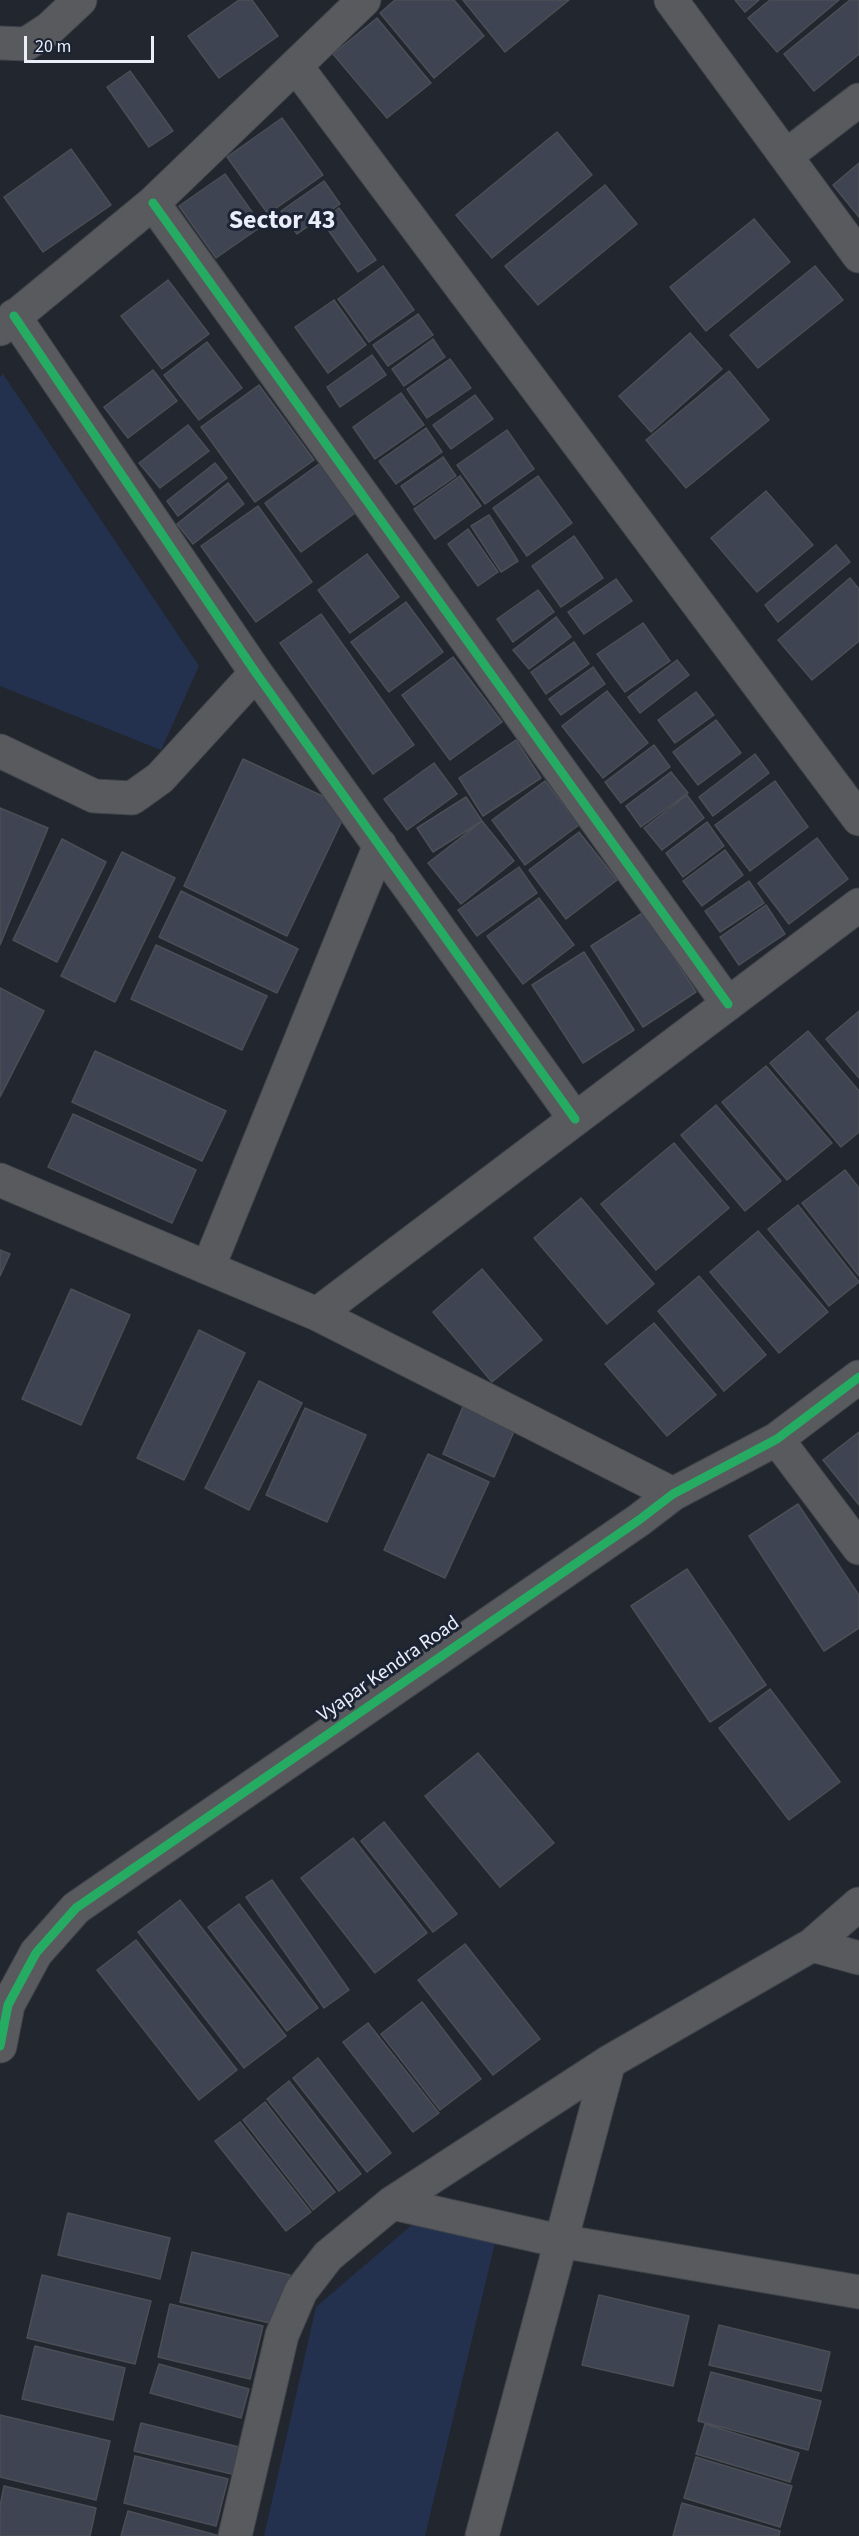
<!DOCTYPE html>
<style>
body{margin:0}
#map{position:relative;width:859px;height:2536px;overflow:hidden;background:#22262e;font-family:"Source Sans 3",sans-serif}
canvas{display:block}
.scale{position:absolute;left:24px;top:36px;width:130px;height:27px;box-sizing:border-box;border:3px solid #e9eef9;border-top:0;padding-left:8px;font-size:18px;line-height:21px;white-space:nowrap;color:#e9eef9;-webkit-text-stroke:4px #1c2434;paint-order:stroke}
</style>
<div id="map">
<canvas width="859" height="2536"></canvas>
<div class="scale">20 m</div>
</div>
<script>
const g = document.querySelector('canvas').getContext('2d');
g.lineJoin = 'round';
function paint(path, color) {
  g.fillStyle = color;
  g.fill(path, 'evenodd');
}
function poly(rows) {
  const path = new Path2D();
  for (const r of rows) {
    path.moveTo(r[0], r[1]);
    for (let i = 2; i < r.length; i += 2) path.lineTo(r[i], r[i + 1]);
  }
  return path;
}
function trace(path, color, width, dash) {
  g.strokeStyle = color;
  g.lineWidth = width;
  g.lineCap = dash ? 'butt' : 'round';
  g.setLineDash(dash || []);
  g.stroke(path);
}
function write(font, color, halo, rows, align = 'center') {
  g.font = font + ' "Source Sans 3",sans-serif';
  g.lineWidth = 6;
  g.setLineDash([]);
  g.textBaseline = 'middle';
  g.strokeStyle = halo;
  g.fillStyle = color;
  for (const [text, x, y, turn = 0] of rows) {
    g.save();
    g.translate(x, y);
    g.rotate((+turn || 0) * Math.PI / 180);
    g.textAlign = isNaN(turn) ? turn : align;
    if (halo) g.strokeText(text, 0, 0);
    g.fillText(text, 0, 0);
    g.restore();
  }
}
paint(poly([
 [3,374,199,666,161,750,0,686,0,377],
 [413,2224,495,2243,425,2536,264,2536,316,2307]
]), '#24314e');
const building = poly([
 [239,0,252,0,278,36,219,78,188,36,239,0],
 [395,0,454,0,484,36,434,78,380,13,395,0],
 [463,0,569,0,505,52,463,0],
 [735,0,759,0,745,12,735,0],
 [770,0,839,0,777,52,748,18,770,0],
 [850,0,859,0,859,54,814,91,784,54,850,0],
 [377,18,431,83,387,118,333,54,377,18],
 [130,71,173,131,149,147,107,87,130,71],
 [282,118,323,175,268,214,227,157,282,118],
 [557,132,592,175,492,258,456,215,557,132],
 [71,149,111,205,43,252,4,197,71,149],
 [859,163,859,217,833,185,859,163],
 [225,174,262,226,216,258,179,206,225,174],
 [324,181,340,204,297,234,281,211,324,181],
 [605,185,637,224,538,305,505,266,605,185],
 [339,208,376,260,358,272,321,220,339,208],
 [754,219,790,262,706,331,670,287,754,219],
 [383,266,414,310,369,342,338,299,383,266],
 [815,266,843,300,758,368,730,335,815,266],
 [168,280,209,334,162,369,121,316,168,280],
 [334,300,366,345,328,373,295,327,334,300],
 [418,314,433,335,388,366,373,345,418,314],
 [690,333,722,369,651,432,619,396,690,333],
 [433,339,445,357,404,386,392,369,433,339],
 [207,342,242,388,199,420,164,375,207,342],
 [372,355,386,375,340,407,327,387,372,355],
 [450,359,471,388,427,418,407,389,450,359],
 [153,370,177,401,128,438,104,407,153,370],
 [729,371,769,420,686,488,646,440,729,371],
 [259,385,314,460,255,502,201,427,259,385],
 [401,393,424,425,375,459,353,427,401,393],
 [475,395,493,419,451,449,433,425,475,395],
 [188,425,209,451,160,488,139,463,188,425],
 [426,428,442,452,396,484,379,461,426,428],
 [507,430,534,469,485,504,457,465,507,430],
 [443,457,456,476,414,505,401,486,443,457],
 [326,459,362,508,301,552,265,503,326,459],
 [215,463,227,478,178,516,167,501,215,463],
 [460,476,481,506,435,539,414,509,460,476],
 [538,476,572,523,527,556,493,508,538,476],
 [228,483,244,504,193,544,177,524,228,483],
 [766,491,813,545,757,592,711,538,766,491],
 [258,506,312,582,256,622,201,546,258,506],
 [489,515,518,561,501,572,471,526,489,515],
 [468,529,498,572,478,586,448,544,468,529],
 [574,536,603,578,561,607,532,566,574,536],
 [836,545,850,562,778,622,765,605,836,545],
 [367,554,399,597,350,633,318,590,367,554],
 [850,578,859,589,859,641,812,680,778,640,850,578],
 [616,579,632,601,584,634,568,612,616,579],
 [538,590,554,612,513,642,497,619,538,590],
 [406,602,443,652,389,692,351,642,406,602],
 [321,614,414,745,373,774,280,643,321,614],
 [556,617,571,637,529,669,513,650,556,617],
 [643,623,670,661,625,692,597,654,643,623],
 [574,642,589,664,546,694,531,672,574,642],
 [453,657,502,722,450,760,402,695,453,657],
 [677,660,689,675,640,713,628,697,677,660],
 [593,667,605,684,561,715,549,699,593,667],
 [607,691,648,743,603,778,562,726,607,691],
 [696,692,714,715,675,743,658,720,696,692],
 [716,720,741,753,698,785,673,752,716,720],
 [516,740,541,778,483,816,459,778,516,740],
 [654,745,670,767,621,803,605,782,654,745],
 [755,754,769,773,713,816,699,797,755,754],
 [243,759,348,808,287,936,184,886,243,759],
 [434,763,457,794,407,830,384,799,434,763],
 [671,772,688,793,641,827,626,806,671,772],
 [545,781,579,825,525,865,492,820,545,781],
 [775,781,808,827,750,871,715,825,775,781],
 [687,795,704,818,662,850,644,828,687,795],
 [466,797,482,821,433,852,417,828,466,797],
 [0,808,48,828,0,945,0,808],
 [482,821,514,861,461,904,428,863,482,821],
 [707,822,724,846,683,877,666,853,707,822],
 [579,832,617,880,566,919,529,870,579,832],
 [817,838,848,879,789,924,758,883,817,838],
 [62,839,106,862,57,962,13,940,62,839],
 [725,850,743,875,702,906,683,881,725,850],
 [122,852,175,878,115,1002,61,976,122,852],
 [519,867,537,893,477,936,458,910,519,867],
 [749,881,764,903,720,932,705,911,749,881],
 [181,891,298,949,277,993,159,937,181,891],
 [539,898,574,945,523,984,487,936,539,898],
 [766,905,785,934,739,965,720,937,766,905],
 [644,912,696,992,643,1027,591,946,644,912],
 [156,945,267,996,242,1050,131,999,156,945],
 [584,952,634,1030,583,1063,532,985,584,952],
 [0,988,44,1011,0,1097,0,988],
 [859,1011,859,1078,826,1039,859,1011],
 [808,1031,859,1091,859,1132,841,1147,770,1063,808,1031],
 [95,1051,226,1111,202,1161,72,1102,95,1051],
 [766,1066,832,1143,787,1180,722,1102,766,1066],
 [716,1105,781,1181,745,1211,681,1135,716,1105],
 [73,1114,196,1170,172,1223,48,1167,73,1114],
 [674,1143,729,1208,656,1270,601,1204,674,1143],
 [845,1170,859,1188,859,1276,802,1203,845,1170],
 [581,1198,654,1284,607,1324,534,1238,581,1198],
 [798,1205,859,1282,829,1306,768,1229,798,1205],
 [758,1231,828,1312,779,1353,710,1272,758,1231],
 [0,1250,10,1254,0,1276,0,1250],
 [482,1269,542,1340,492,1382,433,1312,482,1269],
 [699,1276,766,1355,724,1391,658,1311,699,1276],
 [71,1289,130,1315,81,1425,22,1399,71,1289],
 [654,1323,716,1395,667,1436,605,1364,654,1323],
 [199,1330,245,1353,184,1480,137,1458,199,1330],
 [259,1381,302,1403,249,1510,205,1488,259,1381],
 [467,1397,519,1420,494,1477,443,1454,467,1397],
 [305,1408,366,1435,327,1522,266,1495,305,1408],
 [859,1432,859,1505,823,1460,859,1432],
 [428,1454,489,1482,445,1578,384,1550,428,1454],
 [798,1504,859,1595,859,1628,824,1651,749,1536,798,1504],
 [687,1569,766,1685,710,1722,631,1606,687,1569],
 [770,1689,840,1782,789,1820,719,1728,770,1689],
 [478,1753,554,1843,500,1887,425,1796,478,1753],
 [384,1822,457,1914,433,1932,361,1841,384,1822],
 [353,1838,427,1933,375,1973,301,1878,353,1838],
 [272,1880,349,1990,324,2008,246,1897,272,1880],
 [180,1900,286,2036,244,2068,138,1932,180,1900],
 [239,1904,318,2008,287,2031,208,1927,239,1904],
 [136,1940,237,2070,199,2100,97,1970,136,1940],
 [465,1944,540,2039,493,2075,418,1980,465,1944],
 [422,2002,481,2079,440,2110,381,2034,422,2002],
 [368,2023,439,2113,413,2132,343,2042,368,2023],
 [318,2058,391,2153,367,2172,293,2078,318,2058],
 [289,2081,361,2174,339,2191,267,2099,289,2081],
 [265,2102,335,2192,313,2210,243,2120,265,2102],
 [240,2122,311,2212,286,2231,215,2141,240,2122],
 [68,2213,170,2238,160,2279,58,2255,68,2213],
 [192,2252,290,2275,278,2325,180,2302,192,2252],
 [42,2275,151,2301,135,2364,27,2338,42,2275],
 [599,2295,689,2316,673,2386,582,2365,599,2295],
 [170,2304,263,2326,250,2379,158,2357,170,2304],
 [719,2325,830,2352,821,2391,709,2365,719,2325],
 [35,2346,125,2368,113,2420,22,2399,35,2346],
 [159,2364,249,2389,241,2418,150,2393,159,2364],
 [711,2372,821,2401,808,2450,698,2421,711,2372],
 [0,2415,110,2441,96,2500,0,2477,0,2415],
 [141,2423,243,2448,236,2475,134,2451,141,2423],
 [705,2424,799,2453,790,2482,696,2454,705,2424],
 [135,2456,228,2479,216,2526,124,2503,135,2456],
 [696,2457,792,2486,780,2527,684,2498,696,2457],
 [4,2486,96,2508,90,2536,0,2536,0,2506,4,2486],
 [682,2503,780,2531,779,2536,673,2536,682,2503],
 [128,2511,220,2536,121,2536,128,2511]
]);
paint(building, '#3e4452');
trace(building, '#4b4f55', 1.5);
const minor = poly([
 [671,0,859,256],
 [0,43,26,44,49,29,80,0],
 [296,66,859,819],
 [786,156,859,100],
 [153,203,728,1004],
 [14,316,256,673,575,1119],
 [0,329,153,203,364,0],
 [0,751,94,796,132,798,160,778,256,673],
 [0,1180,317,1314,673,1494],
 [208,1268,380,845],
 [317,1314,859,905],
 [777,1439,859,1548],
 [812,1945,859,1958],
 [0,2046,8,2005,36,1953,76,1908,639,1520,673,1494,777,1439,859,1377],
 [392,2203,560,2241,859,2292],
 [235,2536,282,2335,301,2291,328,2256,392,2203,609,2062,812,1945,859,1904],
 [482,2536,609,2062]
]);
trace(minor, '#3f434a', 35);
trace(minor, '#585a5e', 33);
trace(poly([
 [153,203,728,1004],
 [14,316,256,673,575,1119],
 [0,2046,8,2005,36,1953,76,1908,639,1520,673,1494,777,1439,859,1377]
]), '#26ab63', 9);
write('20px', '#e9eef9', '#1c2434', [
 ["Vyapar Kendra Road",389,1670,-35]
]);
write('bold 26px', '#e9eef9', '#1c2434', [
 ["Sector 43",282,222]
]);
</script>
